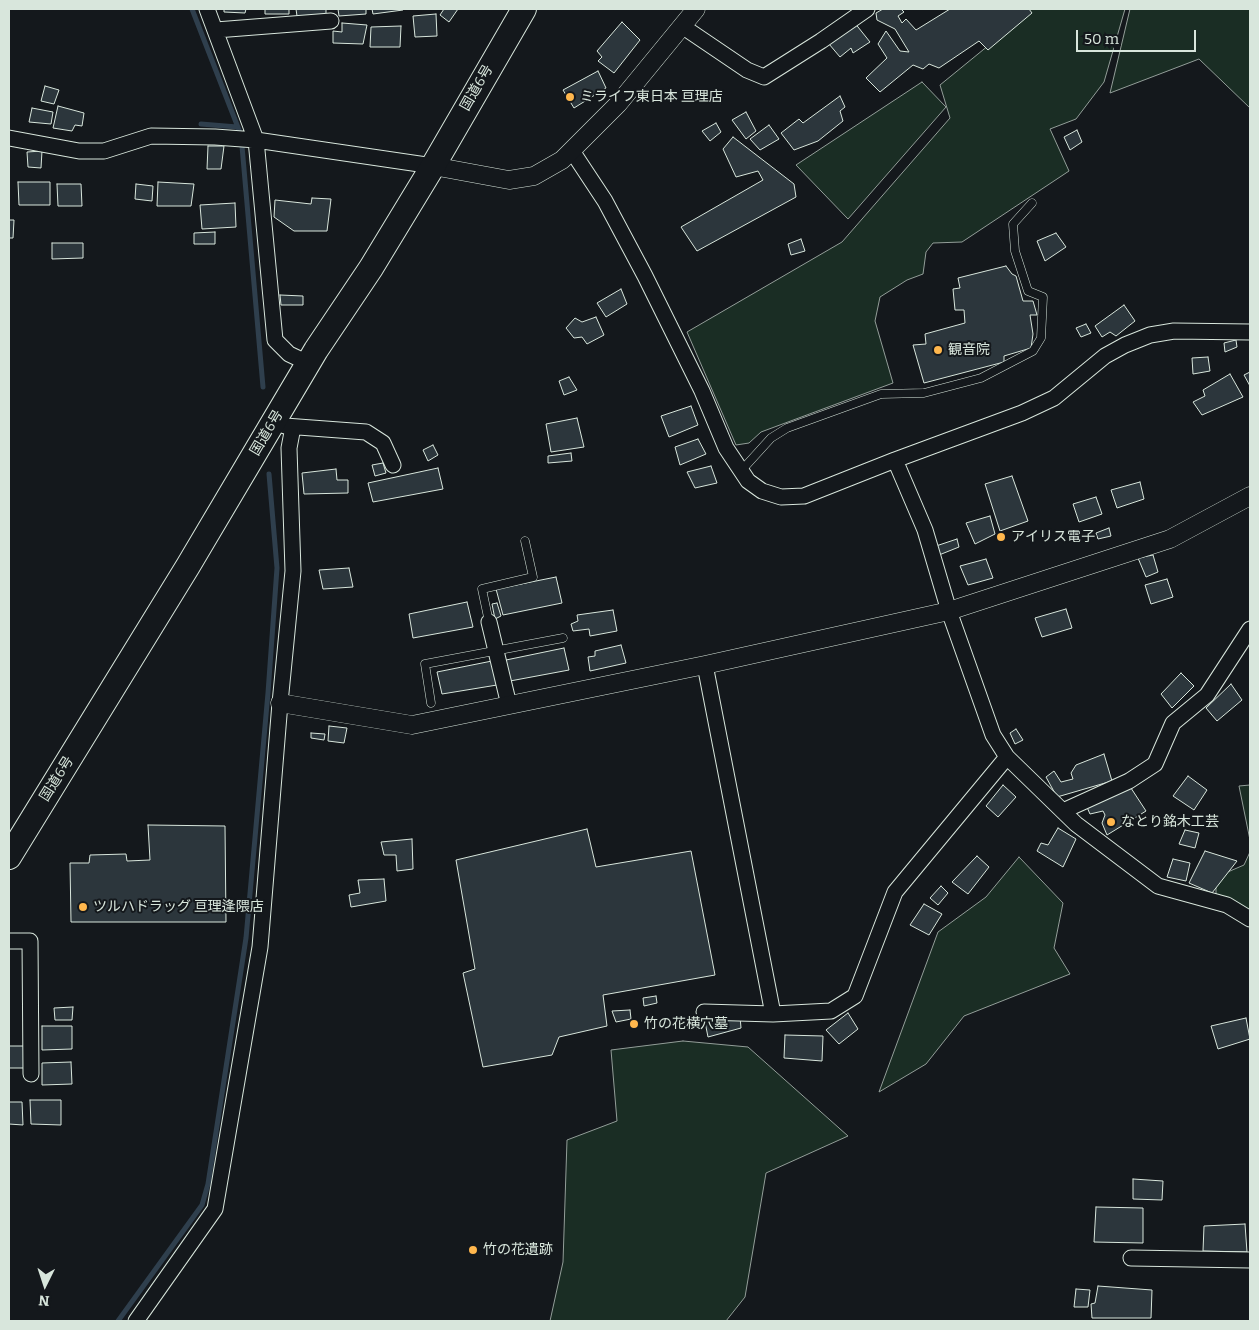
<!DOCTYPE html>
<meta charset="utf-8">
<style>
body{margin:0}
#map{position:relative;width:1259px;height:1330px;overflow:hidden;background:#14181c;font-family:Bitter,serif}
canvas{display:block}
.frame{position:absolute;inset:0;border:10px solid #d8e6dc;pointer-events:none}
.north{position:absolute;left:20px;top:1260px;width:50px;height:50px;-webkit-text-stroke:4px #14181c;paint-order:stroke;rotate:184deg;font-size:14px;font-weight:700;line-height:20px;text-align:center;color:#d8e6dc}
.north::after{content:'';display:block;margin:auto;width:18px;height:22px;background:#d8e6dc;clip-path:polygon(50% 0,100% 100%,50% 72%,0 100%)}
.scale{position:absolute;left:1076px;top:30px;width:120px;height:22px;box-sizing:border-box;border:2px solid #d8e6dc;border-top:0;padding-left:6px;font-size:15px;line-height:18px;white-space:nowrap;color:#d8e6dc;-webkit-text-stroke:4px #14181c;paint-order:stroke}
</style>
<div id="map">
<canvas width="1259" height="1330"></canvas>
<div class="frame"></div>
<div class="north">N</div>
<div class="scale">50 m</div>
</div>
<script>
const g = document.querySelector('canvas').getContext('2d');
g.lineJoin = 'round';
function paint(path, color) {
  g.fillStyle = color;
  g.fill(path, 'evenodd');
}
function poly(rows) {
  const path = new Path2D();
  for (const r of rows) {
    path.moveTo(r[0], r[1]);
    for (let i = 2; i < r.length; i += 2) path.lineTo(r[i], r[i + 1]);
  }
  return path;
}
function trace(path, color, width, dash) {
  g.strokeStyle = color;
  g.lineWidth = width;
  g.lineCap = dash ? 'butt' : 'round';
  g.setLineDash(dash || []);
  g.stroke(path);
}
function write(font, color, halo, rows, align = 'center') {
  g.font = font + ' Bitter,"Noto Sans JP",serif';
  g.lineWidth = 4;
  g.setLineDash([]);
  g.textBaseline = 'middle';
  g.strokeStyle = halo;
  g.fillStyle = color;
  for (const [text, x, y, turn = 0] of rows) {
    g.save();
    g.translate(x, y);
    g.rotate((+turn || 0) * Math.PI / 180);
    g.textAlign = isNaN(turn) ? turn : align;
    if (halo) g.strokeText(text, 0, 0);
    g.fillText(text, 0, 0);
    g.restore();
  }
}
const green = poly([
 [1023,9,1125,9,1104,82,1076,119,1050,129,1069,171,962,242,933,243,926,252,923,274,907,280,880,297,875,321,893,383,761,432,749,443,736,445,687,332,842,242,950,118,940,85,1027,14,1023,9],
 [1130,9,1250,9,1250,108,1199,59,1110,93,1130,9],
 [922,82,946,107,848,219,796,165,922,82],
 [1250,785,1250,840,1239,786,1250,785],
 [1250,852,1250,911,1216,894,1216,877,1244,865,1250,852],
 [1019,857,1063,903,1054,948,1070,974,964,1016,926,1064,879,1092,938,932,986,897,1019,857],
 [683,1041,748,1047,848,1136,766,1173,745,1297,726,1321,550,1321,563,1262,567,1140,617,1121,611,1050,683,1041]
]);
paint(green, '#1a2d24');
trace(green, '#939e99', 1);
trace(poly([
 [192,9,239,130],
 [201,124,237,127],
 [242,146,263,387],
 [118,1321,202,1205,208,1184,246,938,268,693,277,568,269,474]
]), '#2f3f4d', 5);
const building = poly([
 [224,9,246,9,245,13,224,12,224,9],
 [265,9,289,9,289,14,265,14,265,9],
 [296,9,326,9,326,15,297,16,296,9],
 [338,9,366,9,366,14,339,16,338,9],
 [372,9,402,9,403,10,373,14,372,9],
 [444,9,458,9,449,22,440,15,444,9],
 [883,9,901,9,904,12,898,16,902,23,906,19,916,30,950,9,1029,9,1032,13,988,50,979,41,939,68,929,64,923,69,913,65,880,92,866,78,887,58,878,44,886,31,900,51,909,52,895,29,877,20,876,13,883,9],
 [436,14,437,36,415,37,413,16,436,14],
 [622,22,640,40,614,73,598,61,602,57,597,51,622,22],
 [854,22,870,42,853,53,851,48,840,57,829,44,854,22],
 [342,23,367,25,363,44,333,43,333,31,342,32,342,23],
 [401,26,400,47,370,47,371,27,401,26],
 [598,71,606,88,574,108,563,90,598,71],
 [45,86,59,90,54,104,41,101,45,86],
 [840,96,845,107,840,111,843,121,818,141,794,150,781,133,799,119,803,123,840,96],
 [58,106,84,113,82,126,75,125,72,131,53,128,58,106],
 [32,108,53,112,51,124,29,122,32,108],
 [746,112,756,131,746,139,732,120,746,112],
 [716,123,721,132,710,141,702,131,716,123],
 [769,125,779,139,760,150,750,139,769,125],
 [1077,130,1082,142,1070,150,1064,137,1077,130],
 [733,137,794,184,796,197,697,251,681,227,763,180,758,171,736,177,723,149,733,137],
 [208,146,224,146,221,169,207,169,208,146],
 [42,151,41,168,28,167,27,152,42,151],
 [18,182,50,182,50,205,19,205,18,182],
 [158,182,194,184,191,206,157,206,158,182],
 [57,184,81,184,82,206,58,206,57,184],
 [136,184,153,186,152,201,135,199,136,184],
 [312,198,331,199,327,231,294,231,274,217,275,200,311,204,312,198],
 [235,203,236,227,202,229,200,205,235,203],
 [9,220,14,220,13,238,9,238,9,220],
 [215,232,215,244,194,244,194,233,215,232],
 [1056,233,1066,247,1045,261,1037,241,1056,233],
 [801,239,805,251,791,255,788,244,801,239],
 [52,243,83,243,83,258,52,259,52,243],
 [1006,266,1012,274,1016,276,1023,301,1033,301,1037,315,1030,315,1033,334,1031,348,1004,356,1004,362,924,383,913,345,926,344,925,334,965,323,964,310,955,310,953,289,960,288,958,278,1006,266],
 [621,289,627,304,606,317,597,303,621,289],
 [280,295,303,296,303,305,281,305,280,295],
 [1124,305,1135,321,1116,336,1110,332,1102,337,1095,326,1124,305],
 [596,317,604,335,587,344,582,337,574,338,566,328,575,318,582,322,596,317],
 [1086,324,1091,333,1081,337,1076,328,1086,324],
 [1236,340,1237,347,1225,352,1224,343,1236,340],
 [1208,357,1210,371,1193,374,1192,358,1208,357],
 [1250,372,1250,386,1244,375,1250,372],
 [1230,374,1243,397,1202,415,1193,402,1205,396,1203,390,1230,374],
 [569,377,577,390,564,395,559,381,569,377],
 [691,406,698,425,669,437,661,416,691,406],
 [577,418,584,447,551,452,546,424,577,418],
 [698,439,706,454,680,465,675,447,698,439],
 [433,445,438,455,428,461,423,450,433,445],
 [571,453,572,461,548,463,548,456,571,453],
 [383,463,386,473,375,476,372,465,383,463],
 [711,466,717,483,695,488,687,472,711,466],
 [438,468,443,489,373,502,368,483,438,468],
 [336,469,337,480,348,480,348,493,304,494,302,473,336,469],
 [1012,476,1028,521,1000,531,985,484,1012,476],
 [1140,482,1144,499,1117,508,1111,490,1140,482],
 [1096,497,1102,514,1079,522,1073,504,1096,497],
 [990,516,995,534,975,544,966,523,990,516],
 [1109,528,1111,536,1098,539,1096,533,1109,528],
 [957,539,959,547,939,555,936,546,957,539],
 [1153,555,1158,572,1146,577,1138,558,1153,555],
 [986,559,993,578,968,585,960,566,986,559],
 [349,568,353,587,323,589,319,570,349,568],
 [556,577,562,603,503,615,496,589,556,577],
 [1167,579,1173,597,1151,604,1145,585,1167,579],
 [467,602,473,627,413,638,409,614,467,602],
 [497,603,501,616,495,619,492,604,497,603],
 [1066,609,1072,628,1042,637,1035,618,1066,609],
 [613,610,617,631,590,636,589,629,573,631,571,624,578,621,577,615,613,610],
 [621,645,626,663,590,671,588,657,595,656,595,651,621,645],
 [564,648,569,670,510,681,506,660,564,648],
 [492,661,497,685,442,694,437,672,492,661],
 [1181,673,1194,686,1172,708,1161,694,1181,673],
 [1231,684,1242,700,1217,721,1206,708,1231,684],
 [329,726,347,728,344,743,328,741,329,726],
 [1016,729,1023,740,1015,744,1010,733,1016,729],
 [311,733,325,734,324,740,311,738,311,733],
 [1104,754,1112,781,1057,797,1046,777,1054,771,1061,782,1073,779,1071,773,1076,765,1104,754],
 [1188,776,1207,790,1194,810,1173,796,1188,776],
 [1003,785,1016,797,998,817,986,806,1003,785],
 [1129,785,1146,811,1107,835,1102,823,1105,815,1103,811,1090,814,1086,805,1129,785],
 [148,825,225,826,226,922,71,922,70,863,89,863,90,855,126,854,127,861,150,860,148,825],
 [1058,828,1076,839,1063,867,1037,851,1041,843,1048,845,1058,828],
 [587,829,596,867,691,851,715,975,603,995,607,1026,559,1037,552,1055,483,1067,463,973,475,969,456,860,587,829],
 [1185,830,1199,833,1195,848,1179,844,1185,830],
 [412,839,413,869,397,871,396,855,384,855,381,842,412,839],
 [1205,851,1237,861,1212,893,1189,883,1205,851],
 [977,856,989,867,968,894,952,882,977,856],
 [1173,859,1190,863,1186,881,1167,877,1173,859],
 [384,879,386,901,351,907,349,895,360,893,358,880,384,879],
 [941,886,948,893,938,905,930,898,941,886],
 [924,904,942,914,929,935,910,925,924,904],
 [656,996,657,1003,644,1006,643,998,656,996],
 [73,1007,72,1020,55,1020,54,1008,73,1007],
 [630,1010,631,1019,616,1022,612,1011,630,1010],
 [848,1013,858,1029,839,1044,826,1030,848,1013],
 [740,1016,741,1028,708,1037,705,1022,740,1016],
 [1246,1018,1250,1039,1218,1049,1211,1026,1246,1018],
 [42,1026,72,1026,72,1049,42,1050,42,1026],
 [785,1035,823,1036,822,1061,784,1058,785,1035],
 [9,1046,24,1046,25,1068,9,1068,9,1046],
 [71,1062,72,1084,42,1085,42,1063,71,1062],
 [30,1100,61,1100,61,1125,31,1124,30,1100],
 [9,1102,22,1102,23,1125,9,1124,9,1102],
 [1133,1179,1163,1181,1162,1200,1133,1199,1133,1179],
 [1096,1207,1143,1208,1143,1243,1094,1242,1096,1207],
 [1245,1224,1247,1252,1203,1251,1204,1226,1245,1224],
 [1098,1286,1152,1290,1151,1318,1092,1318,1091,1304,1095,1303,1098,1286],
 [1076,1289,1090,1290,1088,1307,1074,1307,1076,1289]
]);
paint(building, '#2c363c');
trace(building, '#d8e6dc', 1);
const service = poly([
 [741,471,771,438,787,428,881,394,924,393,981,378,1033,351,1041,338,1043,297,1028,291,1015,251,1013,224,1032,203],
 [489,622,482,589,533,577,525,541],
 [431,703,425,664,563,638]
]);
const minor = poly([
 [207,9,256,140,275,340,289,354,308,363],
 [682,26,747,70,764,77,821,41,867,9],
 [216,30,331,21],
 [9,138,79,151,104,151,151,136,215,137,256,140,433,166],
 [572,151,605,201,645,276,702,391,726,448,748,481,762,491,781,497,804,496,895,460,1022,413,1054,398,1105,356,1125,345,1150,335,1174,331,1250,332],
 [285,426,366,432,383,443,393,465],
 [895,460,925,530,949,611,993,735,1007,757,1076,824,1158,886,1227,905,1250,919],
 [489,622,509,705],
 [705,665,773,1014],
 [1063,811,1129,781,1155,764,1173,723,1207,695,1250,629],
 [9,941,30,941,31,1074],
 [704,1012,773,1014,831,1011,855,996,895,892,1007,757],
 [1131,1258,1250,1260],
 [136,1321,215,1209,260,947,280,703,293,571,289,448,293,427]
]);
const tertiary = poly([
 [433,166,509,180,534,176,562,160,618,104,696,9],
 [280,703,412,725,705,665,949,611,1170,539,1250,496]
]);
const trunk = poly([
 [9,857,188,566,316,350,371,268,433,166,524,9]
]);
trace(service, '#d8e6dc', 9);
trace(minor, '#d8e6dc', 17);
trace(tertiary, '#d8e6dc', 19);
trace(trunk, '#d8e6dc', 26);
trace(service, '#14181c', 8);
trace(minor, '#14181c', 15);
trace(tertiary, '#14181c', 18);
trace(trunk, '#14181c', 24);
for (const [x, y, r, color] of [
 [570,97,5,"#ffb74d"],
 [938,350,5,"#ffb74d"],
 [1001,537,5,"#ffb74d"],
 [1111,822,5,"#ffb74d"],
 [83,907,5,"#ffb74d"],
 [634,1024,5,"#ffb74d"],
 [473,1250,5,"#ffb74d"]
]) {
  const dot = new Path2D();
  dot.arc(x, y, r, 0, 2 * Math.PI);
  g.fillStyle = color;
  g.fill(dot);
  trace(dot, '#14181c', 2);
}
write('14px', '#d8e6dc', '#14181c', [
 ["国道6号",477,88,-60],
 ["国道6号",267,433,-59],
 ["国道6号",57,779,-58]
]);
write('14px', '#d8e6dc', '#14181c', [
 ["ミライフ東日本 亘理店",580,97],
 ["観音院",948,350],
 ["アイリス電子",1011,537],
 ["なとり銘木工芸",1121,822],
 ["ツルハドラッグ 亘理逢隈店",93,907],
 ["竹の花横穴墓",644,1024],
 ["竹の花遺跡",483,1250]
], 'left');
</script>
